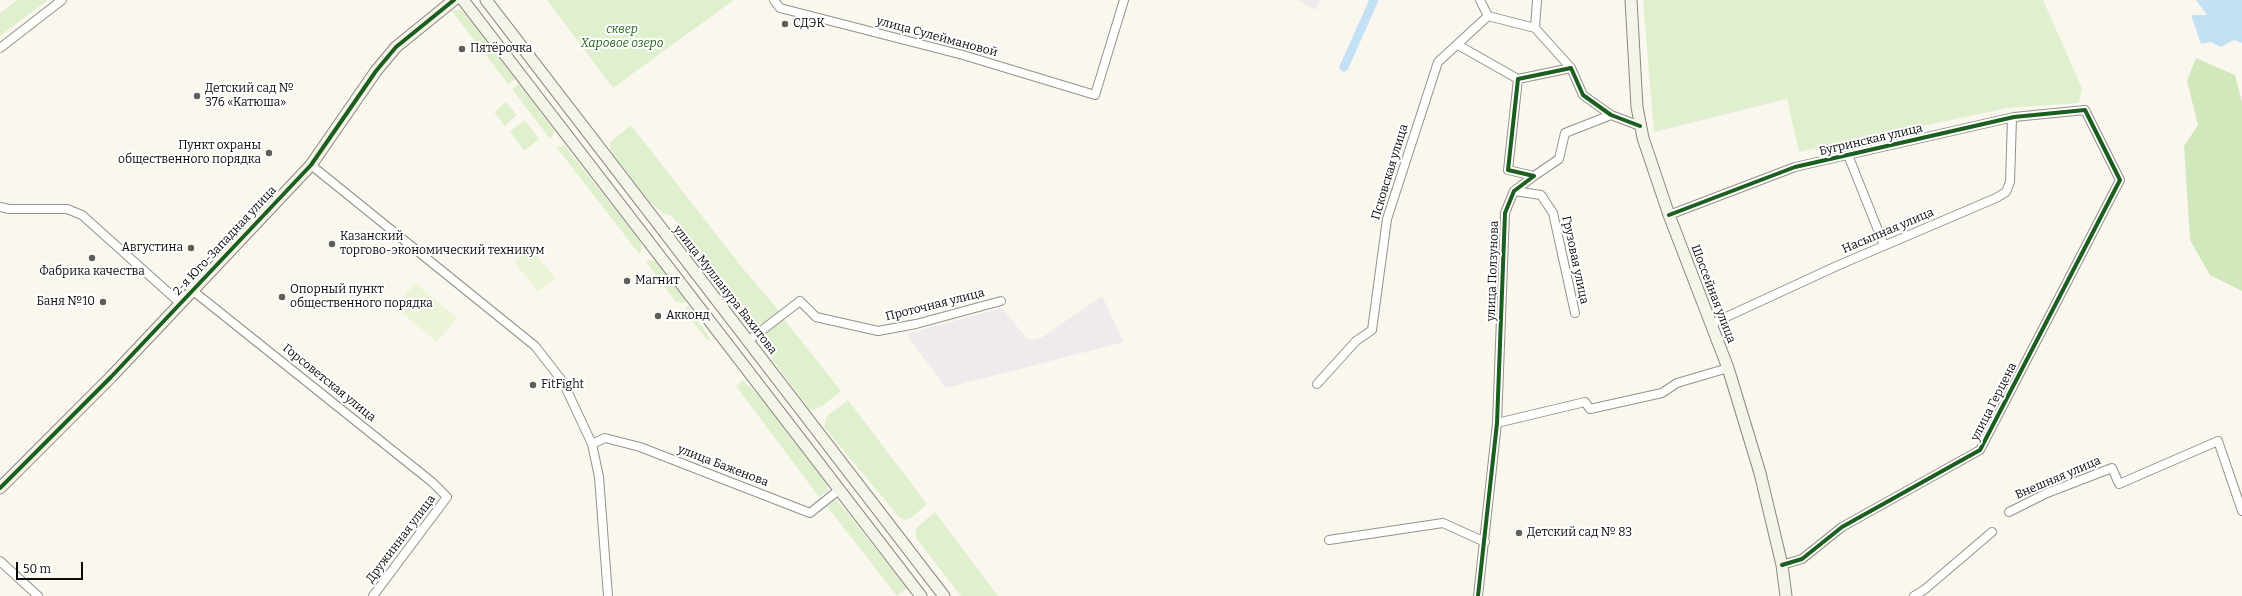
<!DOCTYPE html>
<meta charset="utf-8">
<style>
body{margin:0}
#map{position:relative;width:2242px;height:596px;overflow:hidden;background:#faf8ee;font-family:Bitter,serif}
canvas{display:block}
.scale{position:absolute;left:16px;top:562px;width:67px;height:18px;box-sizing:border-box;border:2px solid #0b0b0b;border-top:0;padding-left:5px;font-size:12px;line-height:14px;white-space:nowrap;color:#0b0b0b;-webkit-text-stroke:3px #fff;paint-order:stroke}
</style>
<div id="map">
<canvas width="2242" height="596"></canvas>
<div class="scale">50 m</div>
</div>
<script>
const g = document.querySelector('canvas').getContext('2d');
g.lineJoin = 'round';
function paint(path, color) {
  g.fillStyle = color;
  g.fill(path, 'evenodd');
}
function poly(rows) {
  const path = new Path2D();
  for (const r of rows) {
    path.moveTo(r[0], r[1]);
    for (let i = 2; i < r.length; i += 2) path.lineTo(r[i], r[i + 1]);
  }
  return path;
}
function trace(path, color, width, dash) {
  g.strokeStyle = color;
  g.lineWidth = width;
  g.lineCap = dash ? 'butt' : 'round';
  g.setLineDash(dash || []);
  g.stroke(path);
}
function write(font, color, halo, rows, align = 'center') {
  g.font = font + ' Bitter,serif';
  g.lineWidth = 4;
  g.setLineDash([]);
  g.textBaseline = 'middle';
  g.strokeStyle = halo;
  g.fillStyle = color;
  for (const [text, x, y, turn = 0] of rows) {
    g.save();
    g.translate(x, y);
    g.rotate((+turn || 0) * Math.PI / 180);
    g.textAlign = isNaN(turn) ? turn : align;
    if (halo) g.strokeText(text, 0, 0);
    g.fillText(text, 0, 0);
    g.restore();
  }
}
paint(poly([
 [1298,0,1321,0,1315,10],
 [1102,296,1124,342,946,388,906,334,1002,308,1027,339,1033,340,1041,338]
]), '#f1eaec');
paint(poly([
 [17,0,48,0,0,36,0,13],
 [547,0,734,0,613,88],
 [1643,0,2043,0,2082,88,2079,103,2008,108,1799,152,1787,99,1654,132],
 [451,10,460,10,465,14,515,79,508,84],
 [519,84,553,129,554,134,550,139,512,89],
 [506,102,517,115,505,126,494,112],
 [525,120,539,139,524,151,510,131],
 [631,125,741,266,779,311,765,322,751,328,746,326,710,279,698,250,671,215,664,214,649,201,610,150,610,142],
 [564,145,640,241,642,248,640,255,557,148],
 [649,260,656,262,686,301,683,303,676,302,646,262],
 [689,306,710,339,707,340,686,313,686,308],
 [784,319,841,391,821,407,812,410,809,409,763,347,761,339,765,333],
 [743,380,761,398,827,484,828,491,819,497,736,386],
 [848,400,927,504,911,518,905,520,899,517,824,427,827,416],
 [836,499,907,588,897,596,825,504],
 [935,512,998,596,961,596,916,538,916,528]
]), '#e0f0ce');
paint(poly([
 [2196,58,2235,75,2242,102,2242,291,2210,275,2190,240,2184,146,2198,125,2187,81]
]), '#d0e8bb');
paint(poly([
 [531,248,555,278,538,292,514,262],
 [415,283,457,318,437,342,395,307]
]), '#ebf4d7');
paint(poly([
 [2196,0,2242,0,2242,43,2234,40,2221,47,2211,42,2201,44,2191,15,2207,15]
]), '#c4e0f4');
trace(poly([
 [1344,67,1374,0]
]), '#c4e0f4', 9);
const street = poly([
 [774,0,780,8,963,55,1095,95,1124,0],
 [1537,0,1535,28,1571,68],
 [1488,16,1535,28],
 [1458,45,1518,79],
 [0,48,62,0],
 [1848,155,1884,245],
 [311,165,535,346,563,382,592,444,599,477,608,596],
 [1534,176,1559,159,1565,133,1611,115],
 [1514,191,1541,195,1553,213,1575,313],
 [0,207,9,209,67,209,82,215,180,303],
 [1669,215,1795,167,2014,117,2085,110,2120,180,1980,450,1842,527,1802,559,1782,565],
 [192,290,432,482,447,497,373,596],
 [1711,324,1839,265,1996,198,2006,192,2010,182,2012,118],
 [748,341,800,301,816,317,878,331,916,324,1001,301],
 [1317,384,1356,341,1372,330,1387,219,1438,62,1488,16,1480,0],
 [1497,423,1585,402,1590,409,1662,393,1677,383,1728,368],
 [592,444,605,438,640,447,810,513,840,489],
 [2009,512,2047,493,2112,468,2119,484,2218,441,2242,511],
 [1329,540,1443,523,1485,542],
 [0,561,38,596],
 [1478,596,1497,423,1505,213,1514,191,1534,176,1508,170,1518,79,1571,68,1583,95,1611,115,1640,126],
 [1914,596,1924,590,1992,532]
]);
const secondary = poly([
 [463,0,921,596],
 [486,0,944,596],
 [1631,0,1637,107,1643,138,1669,215,1728,368,1760,473,1782,565,1786,596],
 [0,488,111,377,311,165,376,71,396,47,454,0]
]);
trace(street, '#93928d', 10);
trace(secondary, '#898884', 13);
trace(street, '#fefefc', 8);
trace(secondary, '#f4f4e8', 11);
trace(poly([
 [1669,215,1795,167,2014,117,2085,110,2120,180,1980,450,1842,527,1802,559,1782,565],
 [0,488,111,377,311,165,376,71,396,47,454,0],
 [1478,596,1497,423,1505,213,1514,191,1534,176,1508,170,1518,79,1571,68,1583,95,1611,115,1640,126]
]), '#1b5e20', 4);
for (const [x, y, r, color] of [
 [785,24,4,"#5f5e5a"],
 [462,49,4,"#5f5e5a"],
 [197,96,4,"#5f5e5a"],
 [269,153,4,"#5f5e5a"],
 [332,244,4,"#5f5e5a"],
 [191,248,4,"#5f5e5a"],
 [92,258,4,"#5f5e5a"],
 [627,281,4,"#5f5e5a"],
 [282,297,4,"#5f5e5a"],
 [103,302,4,"#5f5e5a"],
 [658,316,4,"#5f5e5a"],
 [533,385,4,"#5f5e5a"],
 [1519,533,4,"#5f5e5a"]
]) {
  const dot = new Path2D();
  dot.arc(x, y, r, 0, 2 * Math.PI);
  g.fillStyle = color;
  g.fill(dot);
  trace(dot, '#fff', 1.5);
}
write('12px', '#0b0b0b', '#fff', [
 ["СДЭК",793,24],
 ["Пятёрочка",470,49],
 ["Детский сад №",205,89],
 ["376 «Катюша»",205,103],
 ["Пункт охраны",261,146,"right"],
 ["общественного порядка",261,160,"right"],
 ["Казанский",340,237],
 ["торгово-экономический техникум",340,251],
 ["Августина",183,248,"right"],
 ["Фабрика качества",92,272,"center"],
 ["Магнит",635,281],
 ["Опорный пункт",290,290],
 ["общественного порядка",290,304],
 ["Баня №10",95,302,"right"],
 ["Акконд",666,316],
 ["FitFight",541,385],
 ["Детский сад № 83",1527,533]
], 'left');
write('italic 12px', '#25631b', '#fff', [
 ["сквер",622,30],
 ["Харовое озеро",622,44]
]);
write('12px', '#0b0b0b', '#fff', [
 ["улица Сулеймановой",937,37,15],
 ["Бугринская улица",1871,140,-13],
 ["Псковская улица",1390,172,-73],
 ["Насыпная улица",1888,231,-23],
 ["2-я Юго-Западная улица",225,241,-47],
 ["Грузовая улица",1575,260,78],
 ["улица Ползунова",1493,271,-88],
 ["улица Мулланура Вахитова",725,290,52],
 ["Шоссейная улица",1713,294,69],
 ["Проточная улица",935,305,-14],
 ["Горсоветская улица",329,383,39],
 ["улица Герцена",1994,402,-63],
 ["улица Баженова",723,466,21],
 ["Внешняя улица",2058,478,-23],
 ["Дружинная улица",401,539,-53]
]);
</script>
